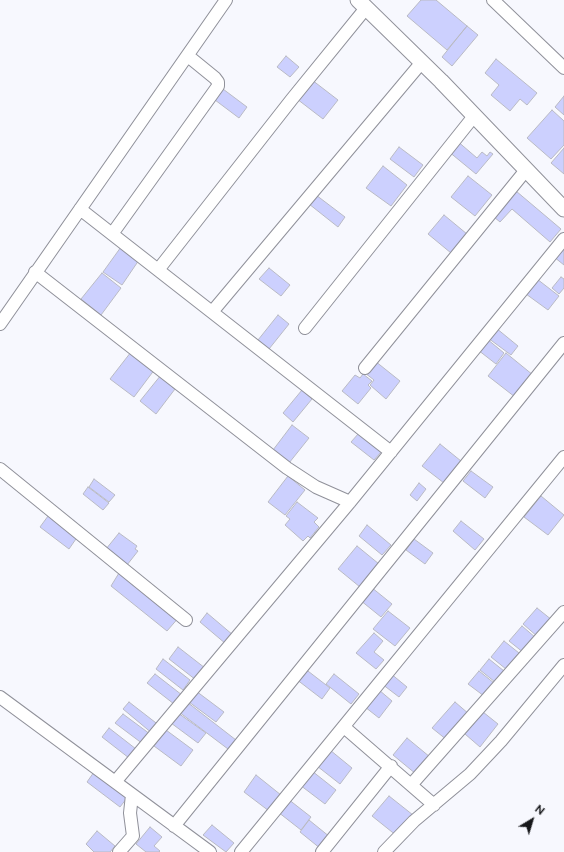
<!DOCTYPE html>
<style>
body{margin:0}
#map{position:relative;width:564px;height:852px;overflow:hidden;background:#f7f8fe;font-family:Raleway,sans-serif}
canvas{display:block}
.north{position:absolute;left:512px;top:800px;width:40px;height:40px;-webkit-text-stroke:3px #f7f8fe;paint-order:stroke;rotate:38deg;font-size:11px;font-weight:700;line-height:16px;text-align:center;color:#16171a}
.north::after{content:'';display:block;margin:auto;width:14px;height:18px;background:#16171a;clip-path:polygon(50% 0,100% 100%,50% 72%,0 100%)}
</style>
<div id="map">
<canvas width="564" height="852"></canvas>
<div class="north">N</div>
</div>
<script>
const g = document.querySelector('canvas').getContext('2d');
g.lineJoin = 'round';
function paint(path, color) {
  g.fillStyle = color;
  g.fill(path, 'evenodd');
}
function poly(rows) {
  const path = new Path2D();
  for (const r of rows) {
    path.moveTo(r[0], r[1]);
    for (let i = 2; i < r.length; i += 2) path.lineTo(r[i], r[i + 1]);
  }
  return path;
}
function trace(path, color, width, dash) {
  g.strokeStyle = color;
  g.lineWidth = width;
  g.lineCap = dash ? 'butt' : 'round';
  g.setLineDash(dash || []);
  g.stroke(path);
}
const building = poly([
 [421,0,436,0,467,26,447,50,407,16,421,0],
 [467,26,478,35,452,66,442,57,467,26],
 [286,56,299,67,290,77,277,67,286,56],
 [496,59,537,93,527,105,520,99,510,111,491,95,499,85,485,73,496,59],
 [312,80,338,100,323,119,297,99,312,80],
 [223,89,247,107,239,118,215,100,223,89],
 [564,96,564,115,555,107,564,96],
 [552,110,564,121,564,145,551,159,527,138,552,110],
 [456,140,477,158,482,152,487,156,490,152,493,154,476,174,448,151,456,140],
 [399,147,423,165,414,177,390,159,399,147],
 [564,148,564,174,551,163,564,148],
 [383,166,407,185,391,206,366,188,383,166],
 [468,176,492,195,475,216,451,197,468,176],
 [516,191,561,229,550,242,512,209,500,222,494,217,516,191],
 [316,195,345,217,338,227,309,204,316,195],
 [444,215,467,234,451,253,428,234,444,215],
 [564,244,564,265,554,257,564,244],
 [121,247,139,260,122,285,103,272,121,247],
 [269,268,290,285,281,296,259,279,269,268],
 [102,273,121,288,101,315,81,299,102,273],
 [561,277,564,279,564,288,559,294,552,288,561,277],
 [537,279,559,296,548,310,526,294,537,279],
 [278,315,289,324,269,349,258,340,278,315],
 [496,328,518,346,511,355,488,338,496,328],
 [487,339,504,353,496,364,478,350,487,339],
 [131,352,155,369,134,397,110,379,131,352],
 [506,353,533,375,515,397,488,376,506,353],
 [375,361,400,381,386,399,370,385,374,380,365,373,375,361],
 [363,374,372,381,368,385,371,388,358,404,342,391,355,375,360,378,363,374],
 [161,375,174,385,172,387,175,389,156,414,140,401,161,375],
 [302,390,312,399,293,422,283,413,302,390],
 [292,425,309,438,289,463,273,450,292,425],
 [359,433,382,451,374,460,351,442,359,433],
 [440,444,461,461,444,483,422,466,440,444],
 [471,471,493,487,485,498,463,481,471,471],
 [288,476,305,490,285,515,268,502,288,476],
 [94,479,115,495,109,502,89,487,94,479],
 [419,483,426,489,417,501,410,495,419,483],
 [88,487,109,503,103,510,83,494,88,487],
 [541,496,564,515,548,535,524,517,541,496],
 [297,502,318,518,314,522,319,527,310,538,308,536,303,541,285,525,290,519,286,516,297,502],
 [51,512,78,536,69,549,40,527,51,512],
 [461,521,484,539,475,550,453,531,461,521],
 [367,525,391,545,382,555,359,536,367,525],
 [119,533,137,546,135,549,138,551,127,565,106,549,119,533],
 [414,539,433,553,425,564,406,550,414,539],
 [357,546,379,564,360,587,338,569,357,546],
 [119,573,180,616,167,631,111,586,119,573],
 [371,587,392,604,381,617,360,600,371,587],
 [537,608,552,620,538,637,523,624,537,608],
 [388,611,410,628,395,646,373,629,388,611],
 [207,613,233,635,226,644,200,622,207,613],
 [522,626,536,638,524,653,509,641,522,626],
 [374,633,383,641,374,652,384,660,376,669,356,653,374,633],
 [504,641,519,653,506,669,491,657,504,641],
 [178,647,205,668,196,680,169,659,178,647],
 [163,659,190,680,183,690,156,669,163,659],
 [489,659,504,671,495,682,480,670,489,659],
 [304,668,330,688,322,699,296,679,304,668],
 [479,671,494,683,484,696,468,684,479,671],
 [390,673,407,687,399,697,382,684,390,673],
 [155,674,182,695,174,704,147,683,155,674],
 [334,674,359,694,351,704,326,684,334,674],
 [379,690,392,701,379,718,365,707,379,690],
 [196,691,224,712,216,722,189,702,196,691],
 [129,702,160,726,153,734,123,709,129,702],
 [187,702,236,740,228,749,179,712,187,702],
 [455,702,469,714,447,740,432,728,455,702],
 [483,712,498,724,480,747,465,734,483,712],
 [178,713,206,733,198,743,171,723,178,713],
 [123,714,150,734,143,744,115,723,123,714],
 [109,728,136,749,129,758,102,737,109,728],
 [166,730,193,750,181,766,154,746,166,730],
 [407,738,430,757,416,774,393,755,407,738],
 [330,750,352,768,340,784,317,766,330,750],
 [312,771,336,790,325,804,300,785,312,771],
 [94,772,127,798,120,807,87,782,94,772],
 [256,775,281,795,269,811,244,792,256,775],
 [389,796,413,815,397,836,372,816,389,796],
 [288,799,311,817,301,830,278,812,288,799],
 [309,820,330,837,321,849,300,832,309,820],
 [212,825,234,843,226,852,203,835,212,825],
 [150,827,162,837,154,846,160,851,159,852,146,852,136,844,150,827],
 [97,831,115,846,110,852,94,852,86,844,97,831]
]);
paint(building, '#ccd0fe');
trace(building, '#b9bac4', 1);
const minor = poly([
 [493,0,564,68],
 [80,209,391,452],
 [112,234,218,86,218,82,215,78,188,56],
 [158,270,292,99,366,8],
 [35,272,287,468,316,487,350,502],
 [212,312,422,62],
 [0,324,226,0],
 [305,328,474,116],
 [365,368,526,170],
 [0,469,186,620],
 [0,697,210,852],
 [344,727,434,805],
 [115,782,350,502,564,239],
 [411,785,564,612],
 [174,826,564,343],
 [119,852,133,836,130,813,132,795],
 [241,852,564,457],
 [322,852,391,766],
 [384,852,414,821,470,774,501,741,564,665]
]);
const tertiary = poly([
 [358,0,441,81,564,209]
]);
trace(minor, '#90919a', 14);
trace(tertiary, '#90919a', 17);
trace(minor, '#fff', 12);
trace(tertiary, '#fff', 15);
</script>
